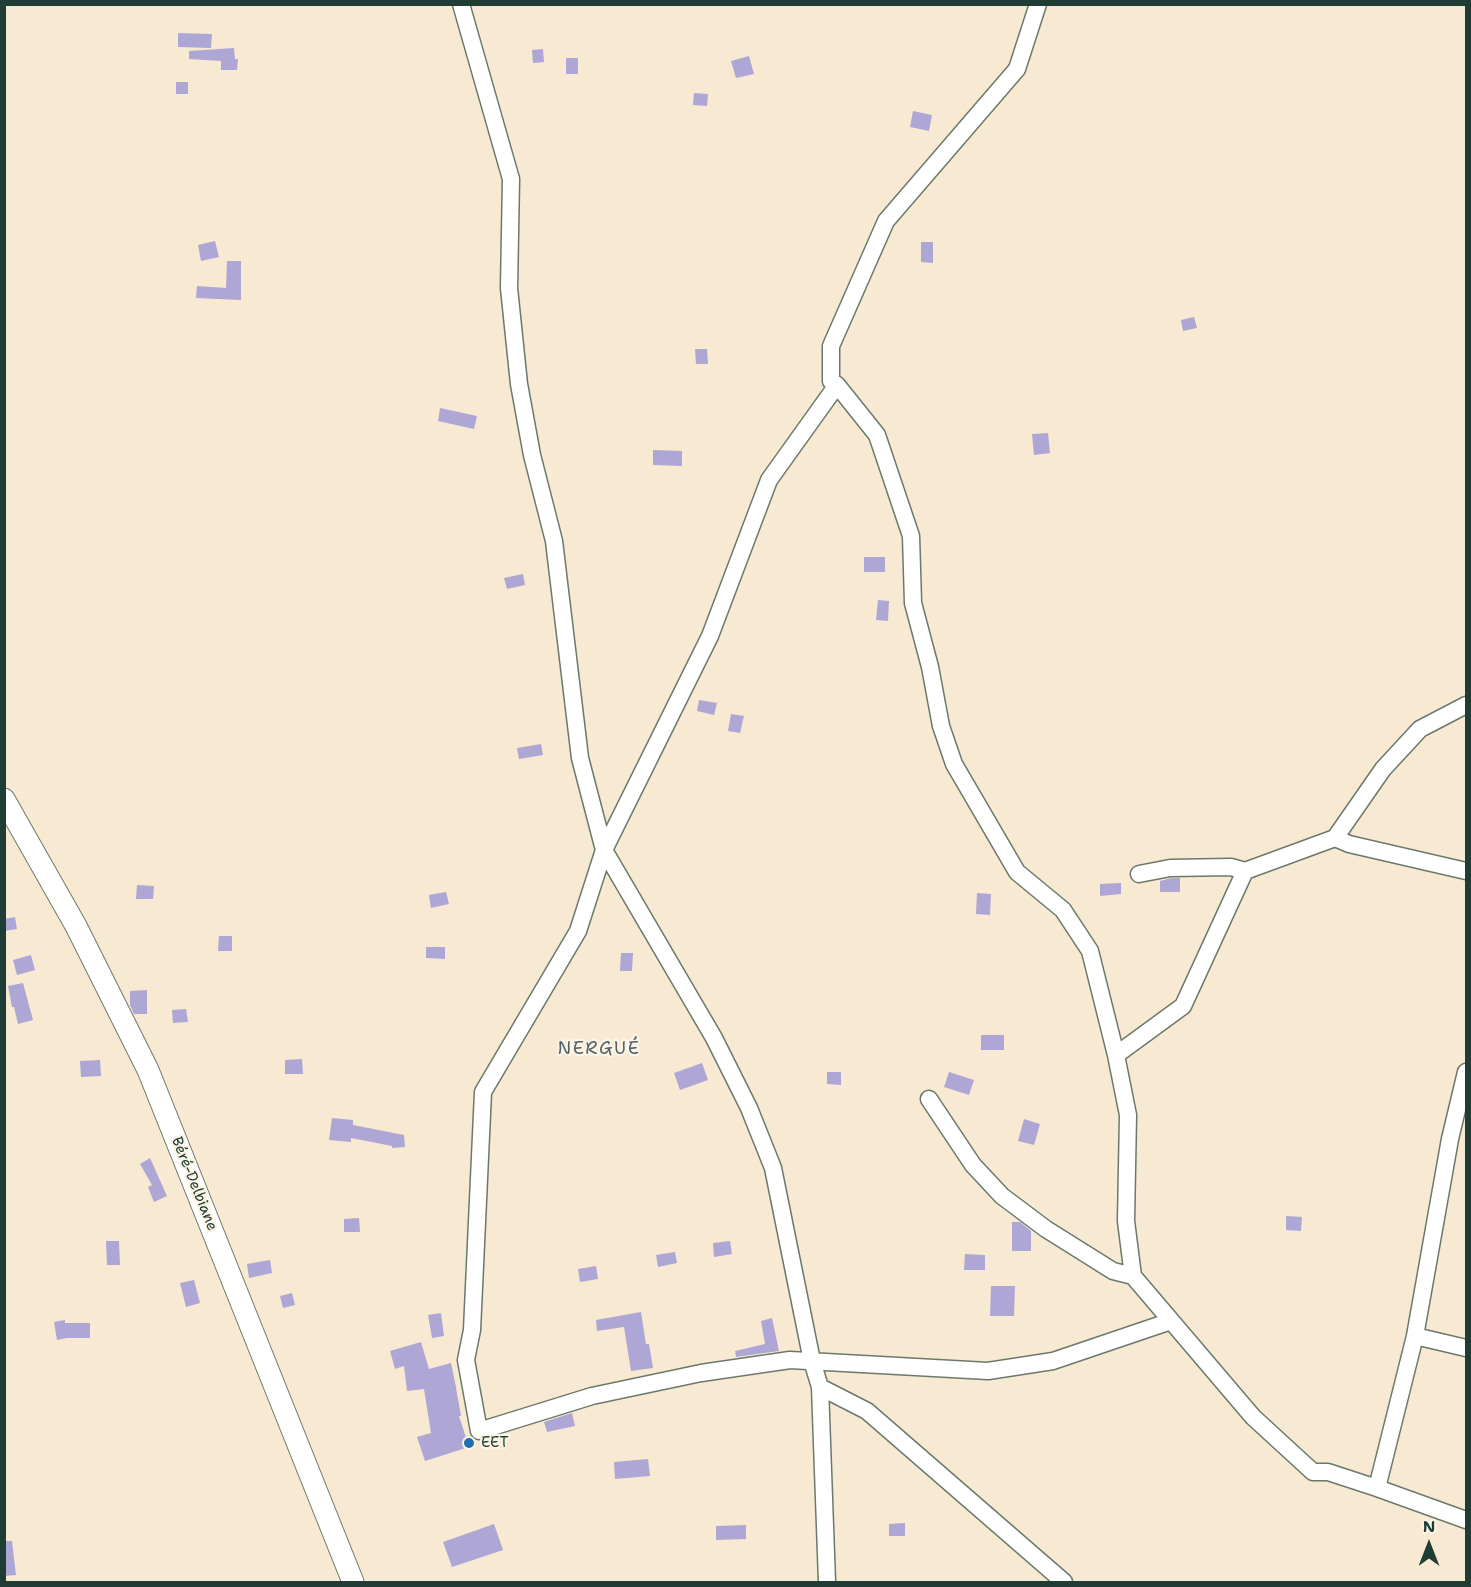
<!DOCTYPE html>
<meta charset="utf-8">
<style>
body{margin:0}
#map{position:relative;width:1471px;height:1587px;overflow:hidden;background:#f8e9d2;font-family:"Shantell Sans",sans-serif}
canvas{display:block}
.frame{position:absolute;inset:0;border:6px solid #1f3d34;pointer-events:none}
.north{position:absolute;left:1399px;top:1515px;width:60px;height:60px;-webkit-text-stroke:4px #fcf5e5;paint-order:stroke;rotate:0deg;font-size:16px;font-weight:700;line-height:24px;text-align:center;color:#1f3d34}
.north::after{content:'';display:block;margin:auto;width:21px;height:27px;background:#1f3d34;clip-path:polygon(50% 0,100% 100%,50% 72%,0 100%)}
</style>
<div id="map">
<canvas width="1471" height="1587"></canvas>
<div class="frame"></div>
<div class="north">N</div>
</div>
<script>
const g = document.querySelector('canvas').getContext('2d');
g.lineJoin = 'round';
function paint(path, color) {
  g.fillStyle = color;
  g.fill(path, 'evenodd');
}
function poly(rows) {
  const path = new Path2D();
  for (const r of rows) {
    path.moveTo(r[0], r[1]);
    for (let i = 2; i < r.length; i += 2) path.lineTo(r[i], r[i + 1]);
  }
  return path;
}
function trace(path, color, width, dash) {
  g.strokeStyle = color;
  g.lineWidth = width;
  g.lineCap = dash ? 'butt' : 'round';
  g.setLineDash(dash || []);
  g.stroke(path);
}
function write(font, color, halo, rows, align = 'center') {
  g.font = font + ' "Shantell Sans",sans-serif';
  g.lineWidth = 4.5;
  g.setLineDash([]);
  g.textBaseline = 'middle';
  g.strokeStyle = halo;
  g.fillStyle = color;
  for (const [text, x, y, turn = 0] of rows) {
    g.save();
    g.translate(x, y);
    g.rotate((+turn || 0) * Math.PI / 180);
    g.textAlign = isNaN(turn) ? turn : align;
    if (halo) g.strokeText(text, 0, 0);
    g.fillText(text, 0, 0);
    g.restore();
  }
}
paint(poly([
 [178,33,212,34,211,48,178,47],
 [234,48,235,59,238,59,237,70,221,70,221,61,189,59,189,51],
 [543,49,544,62,533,63,532,50],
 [749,56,754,74,736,78,731,61],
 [566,58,578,58,578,74,566,74],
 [176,82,188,82,188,94,176,94],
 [694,93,708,94,707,106,693,105],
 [913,111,932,115,929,131,910,127],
 [215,241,219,257,201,261,198,245],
 [921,242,933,242,933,263,921,262],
 [227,261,241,261,241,300,196,298,197,286,226,288],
 [1194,317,1197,328,1183,331,1181,320],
 [695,349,707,349,708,364,696,364],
 [440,408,477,416,474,429,438,421],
 [1048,433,1050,453,1034,455,1032,434],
 [653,450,682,451,682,466,653,465],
 [864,557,885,557,885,572,864,572],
 [523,574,525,585,507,589,504,578],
 [878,600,889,601,888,621,876,620],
 [699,700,717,703,714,715,697,711],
 [731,714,744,716,740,733,728,731],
 [541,744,543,755,519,759,517,748],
 [1171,878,1180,878,1180,892,1160,892,1160,881],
 [1121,883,1121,894,1100,896,1100,884],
 [137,885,154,886,153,899,136,899],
 [446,892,449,904,431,908,429,895],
 [977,893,991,894,990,915,976,914],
 [15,917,17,929,4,931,4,919],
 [219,936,232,936,232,951,218,951],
 [426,947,445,947,445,959,426,958],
 [621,953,633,953,632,971,620,971],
 [31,955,35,970,17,975,13,960],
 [23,983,33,1020,18,1024,14,1007,12,1007,8,986],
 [147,990,147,1014,134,1014,130,1005,130,991],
 [186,1009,188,1022,173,1023,172,1010],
 [981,1035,1004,1035,1004,1050,981,1050],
 [302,1059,303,1074,285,1074,285,1060],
 [100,1060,101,1076,81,1077,80,1061],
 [702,1063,708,1080,680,1090,674,1073],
 [827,1072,841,1072,841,1085,827,1084],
 [949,1072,974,1080,969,1095,944,1087],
 [332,1118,353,1120,353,1125,404,1135,405,1147,392,1148,392,1146,351,1138,351,1142,329,1140],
 [1024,1119,1040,1124,1034,1145,1018,1141],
 [150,1158,167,1196,154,1202,148,1187,152,1185,140,1164],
 [1286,1216,1302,1217,1301,1231,1286,1230],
 [359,1218,360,1232,344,1232,344,1219],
 [1012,1222,1020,1222,1031,1231,1031,1251,1012,1251],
 [106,1241,119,1241,120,1265,107,1265],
 [730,1241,732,1254,714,1257,713,1243],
 [675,1252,677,1263,658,1267,656,1255],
 [965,1254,985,1255,985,1270,964,1270],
 [270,1260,272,1273,249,1278,247,1264],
 [596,1266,598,1279,580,1282,578,1269],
 [194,1280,200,1303,186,1307,180,1283],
 [991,1286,1015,1286,1014,1316,990,1316],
 [292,1293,295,1305,283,1308,280,1296],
 [641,1312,646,1344,649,1344,653,1368,631,1371,624,1327,597,1331,596,1320],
 [441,1313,444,1336,432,1338,428,1315],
 [772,1318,779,1351,736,1357,735,1351,765,1344,761,1321],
 [65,1320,65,1323,90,1323,90,1338,67,1338,57,1340,54,1322],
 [421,1342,429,1369,451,1363,455,1382,461,1416,459,1416,469,1447,425,1461,417,1437,431,1433,424,1389,407,1391,404,1366,395,1369,390,1351],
 [572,1413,575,1426,547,1432,544,1422],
 [648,1459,650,1476,615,1479,614,1462],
 [905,1523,905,1536,889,1536,889,1524],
 [494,1524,503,1550,452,1567,443,1542],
 [746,1525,746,1539,716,1540,716,1526],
 [4,1541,12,1541,16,1575,4,1576]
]), '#aea6d5');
const minor = poly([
 [461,4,511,179,509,288,519,384,532,455,554,541,580,758,604,850,714,1038,749,1108,773,1168,812,1361,820,1387,827,1582],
 [1038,4,1017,69,886,221,831,346,831,381,837,385,877,435,911,536,913,603,930,667,941,726,954,764,1017,872,1063,910,1090,951,1116,1055,1128,1115,1126,1221,1133,1276,1253,1417,1313,1472,1328,1472,1377,1488,1466,1520],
 [837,385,769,480,710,636,604,850,578,931,483,1092,472,1330,466,1360,479,1431,592,1396,701,1373,790,1360,988,1371,1053,1361,1171,1321],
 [1335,838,1349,844,1466,871],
 [1139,874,1170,868,1231,867,1245,871,1335,838,1383,769,1420,729,1466,705],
 [1116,1055,1183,1006,1245,871],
 [929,1099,973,1165,1002,1196,1046,1229,1113,1271,1133,1276],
 [1415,1336,1466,1348],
 [820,1387,867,1411,1064,1582],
 [1377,1488,1415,1336,1450,1139,1466,1072]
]);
const tertiary = poly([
 [4,799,76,926,148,1070,353,1582]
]);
trace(minor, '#6b796b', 19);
trace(tertiary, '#6b796b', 23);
trace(minor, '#fff', 16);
trace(tertiary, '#fff', 21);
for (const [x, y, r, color] of [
 [469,1443,6,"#1f6fb2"]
]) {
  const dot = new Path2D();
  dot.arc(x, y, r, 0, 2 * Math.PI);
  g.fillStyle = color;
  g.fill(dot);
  trace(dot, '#fcf5e5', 2);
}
write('15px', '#1f3d34', '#fcf5e5', [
 ["Béré-Delbiane",194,1184,68]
]);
write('15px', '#1f3d34', '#fcf5e5', [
 ["EET",481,1443]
], 'left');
g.letterSpacing = '1.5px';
write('18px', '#51626c', '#fcf5e5', [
 ["NERGUÉ",599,1049]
]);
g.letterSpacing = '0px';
</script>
